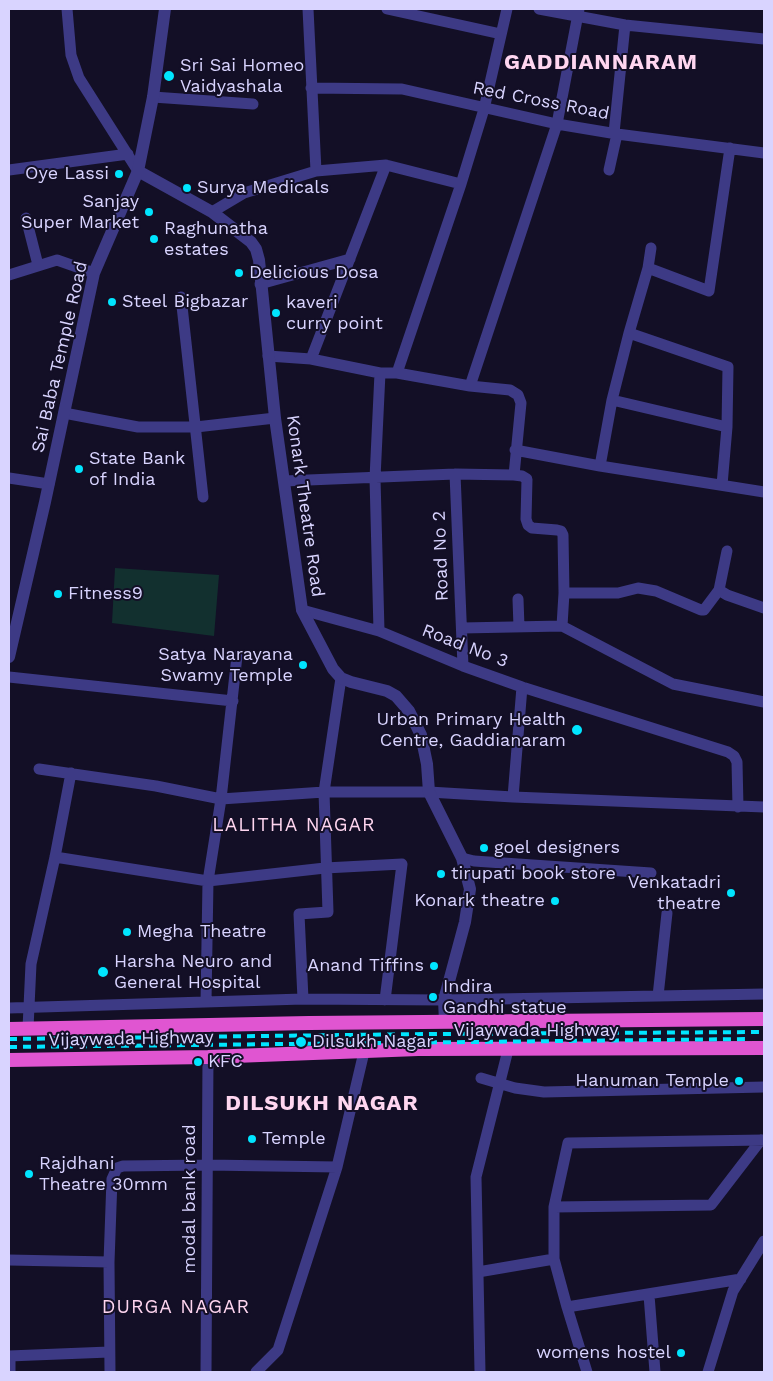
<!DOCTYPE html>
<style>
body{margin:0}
#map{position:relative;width:773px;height:1381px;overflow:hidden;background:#130f26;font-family:"Work Sans",sans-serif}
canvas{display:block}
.frame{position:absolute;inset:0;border:10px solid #d9d4ff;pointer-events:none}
</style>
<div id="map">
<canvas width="773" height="1381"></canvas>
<div class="frame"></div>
</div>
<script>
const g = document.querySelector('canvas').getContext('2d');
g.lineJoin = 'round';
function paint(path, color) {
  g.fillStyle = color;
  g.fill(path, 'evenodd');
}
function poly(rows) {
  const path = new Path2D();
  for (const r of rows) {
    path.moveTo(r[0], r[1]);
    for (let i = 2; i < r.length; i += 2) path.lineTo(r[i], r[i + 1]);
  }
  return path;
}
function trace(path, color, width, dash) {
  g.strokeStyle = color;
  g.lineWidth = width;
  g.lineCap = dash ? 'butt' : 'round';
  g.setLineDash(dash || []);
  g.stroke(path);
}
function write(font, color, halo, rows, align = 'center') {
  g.font = font + ' "Work Sans",sans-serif';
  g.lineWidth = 4;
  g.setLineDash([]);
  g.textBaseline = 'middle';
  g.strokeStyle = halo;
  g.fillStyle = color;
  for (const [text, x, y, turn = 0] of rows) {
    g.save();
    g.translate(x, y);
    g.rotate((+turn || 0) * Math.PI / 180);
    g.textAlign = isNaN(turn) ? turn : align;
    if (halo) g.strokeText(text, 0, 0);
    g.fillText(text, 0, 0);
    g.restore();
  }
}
paint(poly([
 [115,568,219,575,214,636,112,623]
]), '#12302f');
trace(poly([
 [67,9,71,55,79,78,138,171],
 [308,9,316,171],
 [387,9,501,34],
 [539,9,625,25,764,39],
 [311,88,402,89,557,124,617,134,764,153],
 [153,97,253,104],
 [614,133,625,25],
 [9,170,128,154],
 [609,170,617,134],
 [212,212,244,193,316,171,386,165,461,184],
 [26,218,38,265],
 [648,268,709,291,730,148],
 [9,275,57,260,94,273],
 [260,284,350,259],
 [181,297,203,497],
 [629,333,728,367,727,427,722,485],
 [268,356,311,359,380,373,397,373,470,386,510,390,518,395,521,403,514,475,522,476,527,479,526,519,528,525,532,528,557,530,561,531,563,535,564,593,562,626],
 [311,359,386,165],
 [380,373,375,478,379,631,463,666,522,687,728,752,734,756,737,762,738,807],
 [397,373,461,184,484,109,507,9],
 [470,386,557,124,579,9],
 [612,400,727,427],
 [64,413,138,427,196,427,275,418],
 [515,450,600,466,764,492],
 [600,466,612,400,629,333,648,268,651,248],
 [455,474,463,666],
 [9,478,49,484],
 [284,481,455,474,514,475],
 [727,551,719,590,727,595,764,608],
 [564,593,618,593,638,588,656,591,701,610,704,610,719,590],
 [518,599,519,627],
 [302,610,379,631],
 [462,628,562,626,673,684,764,702],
 [9,677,233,701],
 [39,769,156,786,221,799,324,792,429,792,513,797,764,807],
 [513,797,522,687],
 [55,857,208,881,325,868,402,864,385,1000],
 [462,858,474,861,651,873],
 [658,996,667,913],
 [303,999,299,914,328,912,324,792,341,678],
 [206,1002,208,881,221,799,237,656],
 [9,1008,303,999,444,1000,764,994],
 [28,1028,31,964,55,857,71,773],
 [481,1078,515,1088,544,1092,764,1087],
 [554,1207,711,1205,761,1140],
 [9,1260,109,1262],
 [478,1272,554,1259],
 [649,1295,655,1372],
 [567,1307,554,1259,554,1207,568,1143,764,1140],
 [9,1356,109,1352],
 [10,1372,10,1356],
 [110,1372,109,1262,112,1179,117,1168,123,1166,208,1165,337,1167],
 [206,1372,208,1057],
 [256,1372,278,1350,337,1167,364,1052],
 [480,1372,476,1177,508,1050],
 [587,1372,567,1307,741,1279],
 [708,1372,733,1291,764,1241]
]), '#3d3a85', 11);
trace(poly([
 [138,171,212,212,251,242,256,249,259,260,275,418,302,610,333,669,341,678,351,682,387,691,396,696,409,711,421,735,427,764,429,792,462,858,470,889,465,922,444,1000,445,1022],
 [9,657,45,502,94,273,138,171,153,97,165,9]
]), '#3d3a85', 12);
trace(poly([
 [9,1029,309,1023,764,1019],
 [9,1060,208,1057,418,1049,764,1048]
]), '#e055d1', 14);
trace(poly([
 [9,1039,431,1034,764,1032],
 [9,1047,749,1039]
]), '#00e5ff', 4, [8, 6]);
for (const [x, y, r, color] of [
 [169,76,6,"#00e5ff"],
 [119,174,5,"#00e5ff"],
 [187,188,5,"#00e5ff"],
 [149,212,5,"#00e5ff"],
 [154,239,5,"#00e5ff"],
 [239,273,5,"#00e5ff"],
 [112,302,5,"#00e5ff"],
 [276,313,5,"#00e5ff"],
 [79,469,5,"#00e5ff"],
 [58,594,5,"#00e5ff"],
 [303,665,5,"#00e5ff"],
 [577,730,6,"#00e5ff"],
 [484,848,5,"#00e5ff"],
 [441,874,5,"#00e5ff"],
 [731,893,5,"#00e5ff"],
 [555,901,5,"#00e5ff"],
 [127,932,5,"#00e5ff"],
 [434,966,5,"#00e5ff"],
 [103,972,6,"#00e5ff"],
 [433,997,5,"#00e5ff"],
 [301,1042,6,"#00e5ff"],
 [198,1062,5,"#00e5ff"],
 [739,1081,5,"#00e5ff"],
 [252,1139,5,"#00e5ff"],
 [29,1174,5,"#00e5ff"],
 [681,1353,5,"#00e5ff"]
]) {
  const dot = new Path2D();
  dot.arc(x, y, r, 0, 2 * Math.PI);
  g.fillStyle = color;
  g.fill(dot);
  trace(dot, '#130f26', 2);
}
write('18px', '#d9d4ff', '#130f26', [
 ["Sri Sai Homeo",180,66],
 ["Vaidyashala",180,87],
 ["Oye Lassi",109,174,"right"],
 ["Surya Medicals",197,188],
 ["Sanjay",139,202,"right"],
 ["Super Market",139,223,"right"],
 ["Raghunatha",164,229],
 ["estates",164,250],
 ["Delicious Dosa",249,273],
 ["Steel Bigbazar",122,302],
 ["kaveri",286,303],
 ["curry point",286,324],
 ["State Bank",89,459],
 ["of India",89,480],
 ["Fitness9",68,594],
 ["Satya Narayana",293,655,"right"],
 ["Swamy Temple",293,676,"right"],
 ["Urban Primary Health",566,720,"right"],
 ["Centre, Gaddianaram",566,741,"right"],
 ["goel designers",494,848],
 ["tirupati book store",451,874],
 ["Venkatadri",721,883,"right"],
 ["theatre",721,904,"right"],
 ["Konark theatre",545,901,"right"],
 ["Megha Theatre",137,932],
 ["Harsha Neuro and",114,962],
 ["General Hospital",114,983],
 ["Anand Tiffins",424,966,"right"],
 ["Indira",443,987],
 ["Gandhi statue",443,1008],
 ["Dilsukh Nagar",312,1042],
 ["KFC",208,1062],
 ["Hanuman Temple",729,1081,"right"],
 ["Temple",262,1139],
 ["Rajdhani",39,1164],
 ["Theatre 30mm",39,1185],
 ["womens hostel",671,1353,"right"]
], 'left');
write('18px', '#d9d4ff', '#130f26', [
 ["Red Cross Road",541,101,11],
 ["Sai Baba Temple Road",60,357,-77],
 ["Konark Theatre Road",305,506,82],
 ["Road No 2",441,556,-92],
 ["Road No 3",465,646,21],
 ["Vijaywada Highway",536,1031],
 ["Vijaywada Highway",131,1039,-1],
 ["modal bank road",190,1199,-90]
]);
g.letterSpacing = '1px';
write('19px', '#ffd6f0', '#130f26', [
 ["LALITHA NAGAR",294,825],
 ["DURGA NAGAR",176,1307]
]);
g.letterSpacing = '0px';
g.letterSpacing = '1px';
write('bold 22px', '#ffd6f0', '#130f26', [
 ["GADDIANNARAM",601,63],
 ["DILSUKH NAGAR",322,1104]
]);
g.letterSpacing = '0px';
</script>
